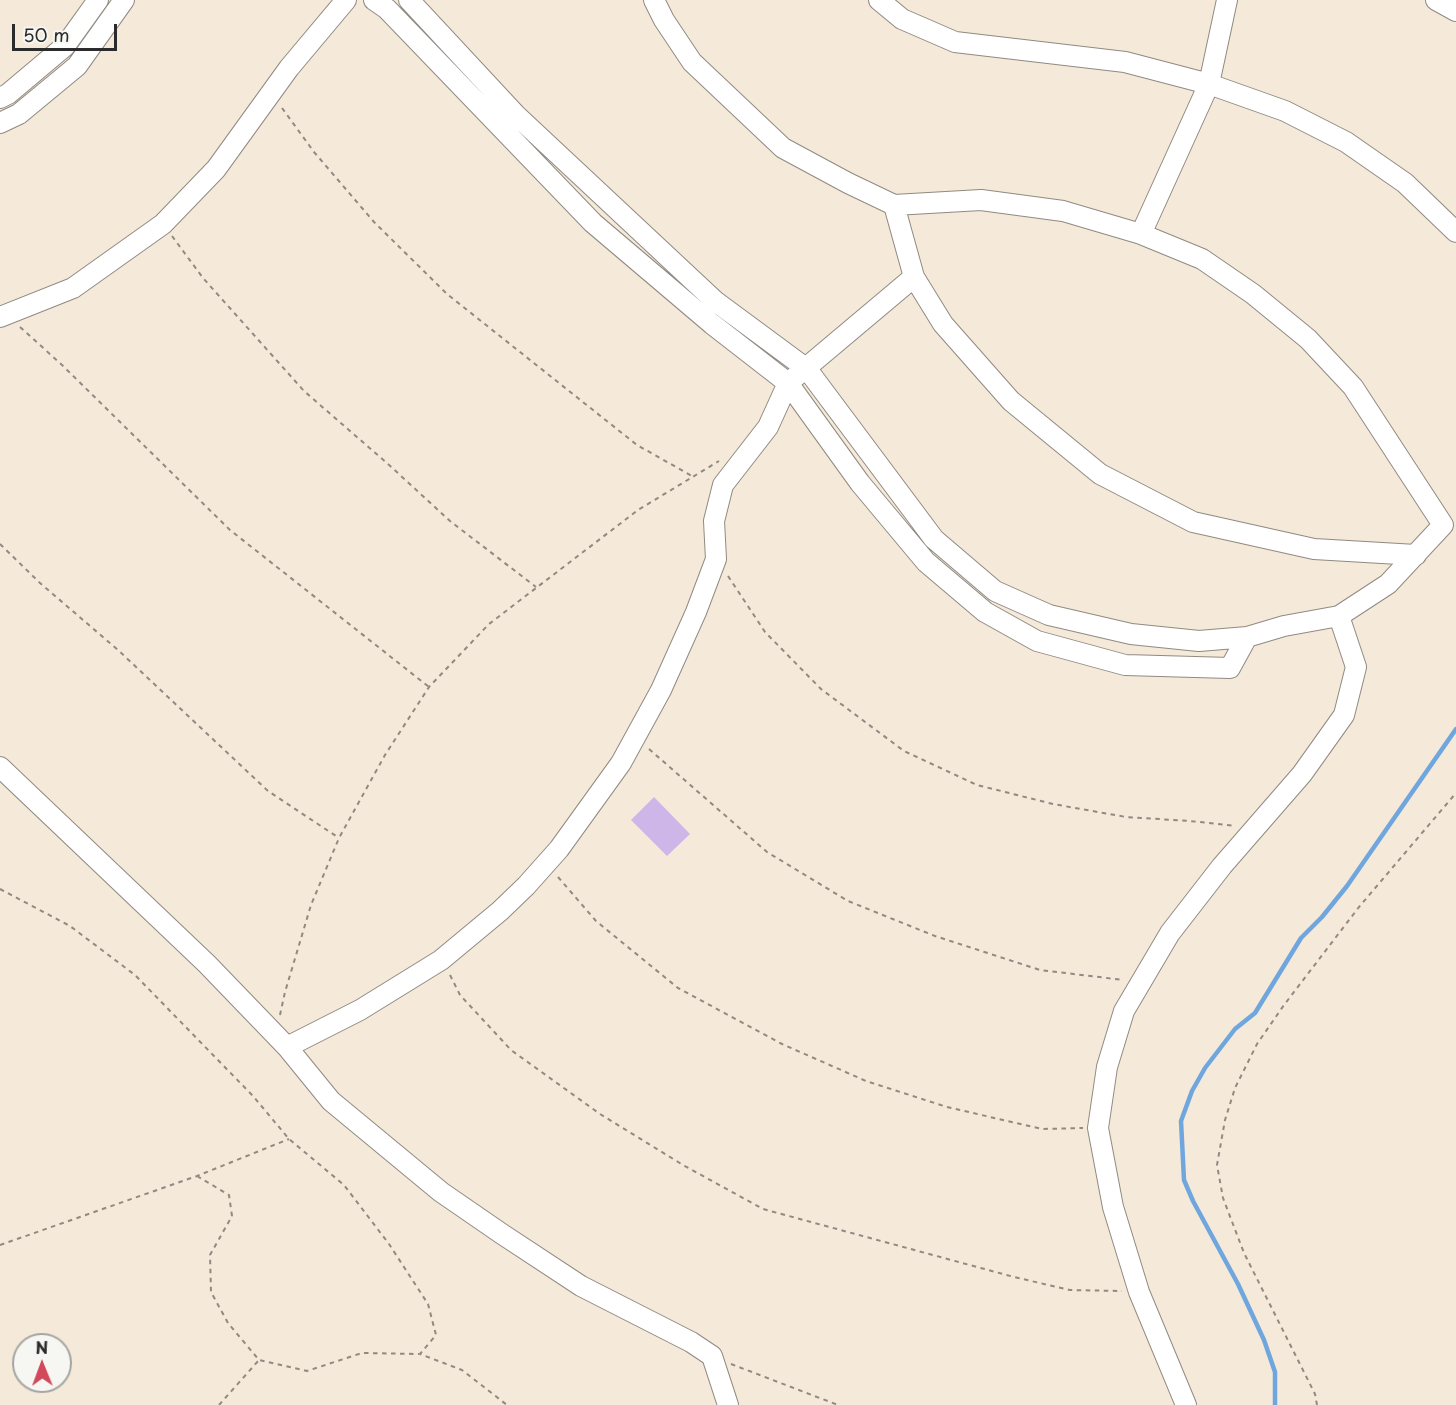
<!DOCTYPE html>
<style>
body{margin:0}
#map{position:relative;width:1456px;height:1405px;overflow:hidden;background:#f5e9d9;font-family:"Playpen Sans",sans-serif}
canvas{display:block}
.north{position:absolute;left:12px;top:1333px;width:60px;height:60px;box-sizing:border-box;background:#f6f6f2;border:2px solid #a5a5a2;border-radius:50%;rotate:359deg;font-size:16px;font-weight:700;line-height:24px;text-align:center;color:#2b2b2b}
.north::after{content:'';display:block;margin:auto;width:21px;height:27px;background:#d1495b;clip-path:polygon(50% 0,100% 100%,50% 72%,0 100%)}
.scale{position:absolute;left:12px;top:24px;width:105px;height:27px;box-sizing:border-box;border:3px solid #2b2b2b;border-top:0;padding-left:8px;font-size:18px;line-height:21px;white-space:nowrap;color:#2b2b2b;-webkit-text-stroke:4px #f6f6f2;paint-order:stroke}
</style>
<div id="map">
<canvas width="1456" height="1405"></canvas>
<div class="north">N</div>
<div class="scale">50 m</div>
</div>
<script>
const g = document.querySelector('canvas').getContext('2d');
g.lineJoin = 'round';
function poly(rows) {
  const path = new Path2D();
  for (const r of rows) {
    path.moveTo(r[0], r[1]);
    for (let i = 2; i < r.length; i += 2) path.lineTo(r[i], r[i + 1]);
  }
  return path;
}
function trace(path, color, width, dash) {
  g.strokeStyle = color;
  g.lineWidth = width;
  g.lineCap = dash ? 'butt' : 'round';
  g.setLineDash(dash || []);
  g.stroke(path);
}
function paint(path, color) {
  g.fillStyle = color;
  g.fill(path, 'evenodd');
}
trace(poly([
 [1275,1405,1275,1372,1264,1340,1238,1284,1193,1201,1184,1180,1181,1121,1192,1091,1205,1068,1235,1029,1255,1013,1301,938,1322,917,1347,886,1456,729]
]), '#70a6de', 4.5);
paint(poly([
 [654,797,690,834,667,856,631,820]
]), '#ceb6e9');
const minor = poly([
 [374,0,387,9,593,223,712,324,788,383,860,483,926,562,985,612,1037,641,1125,665,1230,668,1247,637],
 [409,0,516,115,715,301,807,369,934,539,995,591,1049,615,1131,634,1199,641,1247,637,1284,626,1339,616,1388,584,1443,525,1353,387,1308,339,1253,294,1202,259,1141,234,1063,211,981,200,894,205,848,183,783,148,692,62,664,20,654,0],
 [879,0,902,19,955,42,1125,62,1209,84,1285,111,1346,142,1405,183,1456,232],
 [1436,0,1456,11],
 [0,98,8,94,65,46,98,0],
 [0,123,19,114,77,66,124,0],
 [894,205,914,277,943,324,1011,401,1100,474,1193,522,1314,549,1416,555],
 [1141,234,1209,84,1227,0],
 [0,317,73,288,163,224,216,169,289,68,346,0],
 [0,767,207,964,287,1047,331,1101,441,1192,502,1234,581,1286,691,1342,712,1356,728,1405],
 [287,1047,360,1010,441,960,500,911,526,886,559,849,621,763,661,690,696,612,716,559,714,521,723,485,768,427,788,383,914,277],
 [1186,1405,1139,1292,1113,1207,1098,1128,1107,1067,1124,1011,1170,933,1222,866,1302,774,1344,715,1356,667,1339,616]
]);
trace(minor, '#908a82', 22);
trace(poly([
 [282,108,314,152,374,222,447,294,637,445,692,476],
 [172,236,203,278,304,391,388,464,450,521,536,587],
 [20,327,61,364,230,530,429,687],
 [0,544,40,583,118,650,268,791,339,838],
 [728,576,765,632,821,689,904,751,977,785,1053,804,1126,817,1190,821,1236,826],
 [649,749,767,852,848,901,935,936,1040,970,1124,980],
 [558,877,596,921,678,988,782,1044,866,1081,947,1107,1042,1129,1083,1128],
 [0,889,70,926,135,975,253,1096,289,1139,344,1185,389,1244,428,1304,436,1335,420,1354,462,1370,507,1405],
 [450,975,460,995,511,1050,600,1114,683,1165,763,1209,1014,1277,1070,1290,1122,1291],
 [280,1015,285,992,311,905,339,838,385,755,429,687,489,624,638,510,719,461],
 [197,1176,229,1195,232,1216,210,1255,211,1292,228,1323,259,1360,307,1371,362,1353,419,1354],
 [0,1245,197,1176,289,1139],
 [731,1364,838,1405],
 [219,1405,259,1360],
 [1317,1405,1315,1394,1244,1253,1223,1198,1217,1165,1225,1120,1235,1088,1257,1044,1284,1005,1359,907,1456,793]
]), '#908a82', 2, [4.5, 4.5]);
trace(minor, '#fff', 20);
</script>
